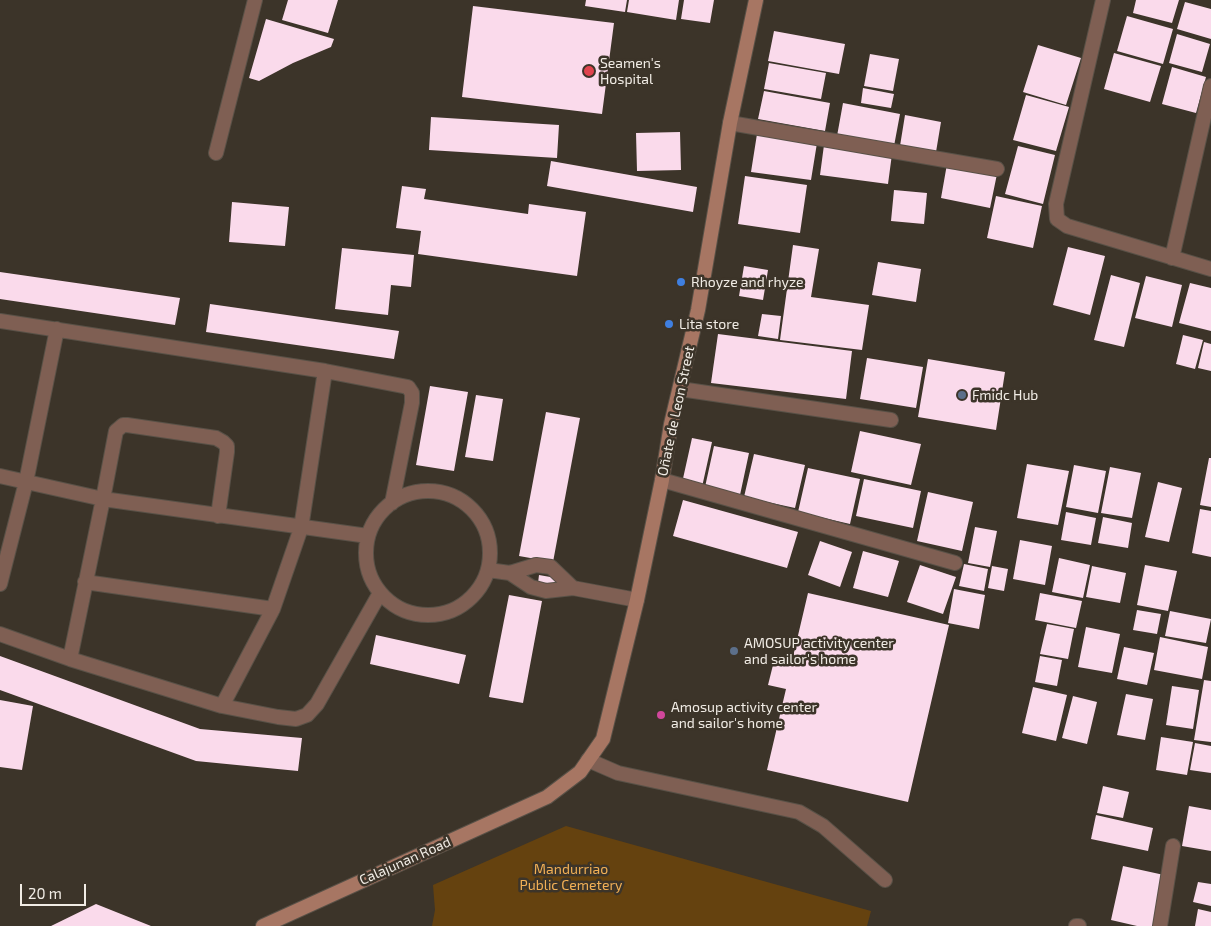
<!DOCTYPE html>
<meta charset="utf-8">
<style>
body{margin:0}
#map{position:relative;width:1211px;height:926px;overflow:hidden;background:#3c3429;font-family:"Exo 2",sans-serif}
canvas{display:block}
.scale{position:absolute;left:20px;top:884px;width:66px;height:22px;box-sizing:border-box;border:2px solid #f1ece5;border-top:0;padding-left:6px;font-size:15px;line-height:18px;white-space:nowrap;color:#f1ece5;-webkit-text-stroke:4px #3c3429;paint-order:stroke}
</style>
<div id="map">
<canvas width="1211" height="926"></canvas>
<div class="scale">20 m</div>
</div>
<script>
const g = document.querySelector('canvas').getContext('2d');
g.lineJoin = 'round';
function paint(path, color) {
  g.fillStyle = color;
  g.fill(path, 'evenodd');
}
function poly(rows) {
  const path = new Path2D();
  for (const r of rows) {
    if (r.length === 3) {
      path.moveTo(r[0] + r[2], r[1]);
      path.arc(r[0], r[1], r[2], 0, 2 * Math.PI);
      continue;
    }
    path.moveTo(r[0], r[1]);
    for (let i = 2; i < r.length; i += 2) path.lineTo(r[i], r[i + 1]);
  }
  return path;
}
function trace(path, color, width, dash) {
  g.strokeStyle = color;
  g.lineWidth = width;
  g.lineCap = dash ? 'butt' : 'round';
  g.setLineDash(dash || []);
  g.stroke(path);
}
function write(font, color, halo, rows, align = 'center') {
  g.font = font + ' "Exo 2",sans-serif';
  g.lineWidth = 5;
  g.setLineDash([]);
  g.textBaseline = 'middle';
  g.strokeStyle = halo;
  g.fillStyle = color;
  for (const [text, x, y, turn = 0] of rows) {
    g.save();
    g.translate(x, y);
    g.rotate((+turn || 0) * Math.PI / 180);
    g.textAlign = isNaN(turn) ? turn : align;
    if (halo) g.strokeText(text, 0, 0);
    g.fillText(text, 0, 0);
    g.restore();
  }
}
paint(poly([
 [566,826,871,911,867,926,432,926,435,910,433,885]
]), '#65420f');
paint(poly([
 [288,0,338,0,328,33,282,20],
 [586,0,627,0,625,12,585,6],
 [629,0,679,0,676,20,627,12],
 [684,0,714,0,710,23,681,19],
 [1136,0,1179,0,1172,23,1133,13],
 [1185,2,1211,9,1211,39,1177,29],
 [473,6,614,23,602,114,462,97],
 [1127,16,1173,29,1163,64,1117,51],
 [266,19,334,39,331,47,293,63,259,81,249,78],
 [774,31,845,44,839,74,768,61],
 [1177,34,1210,44,1202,72,1169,63],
 [1038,45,1081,58,1066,105,1023,92],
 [1114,53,1161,66,1150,102,1104,89],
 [870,54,899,59,893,91,864,86],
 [769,63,826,73,821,99,764,89],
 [1172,67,1206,77,1196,113,1162,104],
 [863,88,894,94,891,108,861,103],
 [764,91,830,103,825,131,758,119],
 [1026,95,1069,107,1056,151,1013,140],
 [843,103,900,114,894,146,837,136],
 [905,115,941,122,936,152,900,146],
 [431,117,559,125,557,158,429,150],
 [680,132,681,170,637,171,636,133],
 [757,134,817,143,811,180,751,172],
 [824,145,892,154,888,184,820,175],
 [1018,146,1055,155,1043,204,1005,194],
 [551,161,697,187,693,212,547,186],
 [947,164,997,174,990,208,941,198],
 [745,176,807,185,800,233,738,224],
 [402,186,426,189,424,199,528,214,529,204,586,212,577,276,418,254,421,231,396,228],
 [894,190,927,193,924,224,891,221],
 [996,196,1042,206,1033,248,987,238],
 [232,202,289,207,285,246,229,242],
 [793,245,819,249,811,297,869,305,862,350,780,340],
 [1068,247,1105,256,1090,315,1053,305],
 [342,248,414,255,411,287,391,285,388,315,335,309],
 [878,262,921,269,916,302,872,295],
 [744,266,768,270,763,300,739,296],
 [0,272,180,298,175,325,0,299],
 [1111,275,1140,283,1124,347,1094,340],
 [1146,276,1182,285,1172,327,1135,318],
 [1190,283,1211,288,1211,331,1179,323],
 [210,304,399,331,394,359,206,332],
 [762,314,781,316,778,339,758,336],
 [718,334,852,351,846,399,711,383],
 [1183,335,1203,340,1195,369,1176,364],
 [1204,342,1211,344,1211,371,1198,368],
 [867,358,923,367,916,408,860,399],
 [928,359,1005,372,996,430,918,417],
 [430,386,468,392,454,471,416,465],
 [476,395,503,399,493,461,465,457],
 [546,412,580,418,553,562,519,556],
 [860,431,921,444,911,485,851,472],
 [692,438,712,442,702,487,682,483],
 [714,446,749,453,740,495,705,487],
 [754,454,805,465,795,508,744,497],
 [1209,458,1211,458,1211,507,1200,505],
 [1027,464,1069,471,1058,525,1017,518],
 [1074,465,1106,471,1098,513,1066,507],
 [1110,467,1141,473,1132,518,1101,513],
 [808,468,860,479,850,524,798,512],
 [864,479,921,491,913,528,856,516],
 [1158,482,1182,488,1169,542,1145,537],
 [928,492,973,502,962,551,917,541],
 [683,500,798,532,787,568,673,536],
 [1200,509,1211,511,1211,557,1192,553],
 [1066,512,1096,518,1091,545,1061,540],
 [1103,517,1132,523,1128,548,1098,543],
 [975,527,997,531,990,567,968,563],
 [1020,540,1052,546,1045,585,1013,579],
 [820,541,852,552,840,587,808,575],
 [863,551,899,561,888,597,853,588],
 [1059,558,1090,565,1083,598,1052,592],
 [964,564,988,569,984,591,959,586],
 [920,565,956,577,943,614,907,602],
 [1145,565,1177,571,1168,611,1137,605],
 [992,566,1008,569,1004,591,988,588],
 [1092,566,1126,573,1120,603,1086,597],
 [539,575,556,578,554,586,538,583],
 [954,589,985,595,979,629,948,623],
 [808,593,949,625,908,802,767,770,786,689,768,685,775,657,792,661],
 [1040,593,1082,601,1076,628,1035,620],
 [509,595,542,601,523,703,489,697],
 [1137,610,1161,614,1157,634,1133,630],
 [1170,611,1211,619,1206,643,1165,636],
 [1047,624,1074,629,1068,659,1040,654],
 [1086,627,1120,634,1112,673,1078,667],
 [376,635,466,655,459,684,370,664],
 [1160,637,1208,647,1202,679,1154,670],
 [1124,647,1154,653,1147,685,1117,679],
 [0,656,200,729,302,738,298,771,196,761,0,690],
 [1040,656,1062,660,1057,686,1035,682],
 [1204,680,1211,681,1211,742,1194,740],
 [1172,686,1199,690,1193,729,1166,725],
 [1033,687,1067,695,1056,741,1022,733],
 [1126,694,1153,699,1145,740,1117,735],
 [1073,696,1097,702,1087,744,1062,738],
 [0,700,33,706,22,770,0,767],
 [1161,737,1193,742,1187,775,1156,770],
 [1195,743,1211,746,1211,773,1190,770],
 [1103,786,1129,792,1123,818,1097,813],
 [1189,806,1211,810,1211,851,1182,846],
 [1096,815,1153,828,1148,851,1091,839],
 [1123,866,1164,875,1153,926,1137,926,1111,920],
 [1198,882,1211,884,1211,906,1193,902],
 [96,904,151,926,51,926],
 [1198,909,1211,912,1211,926,1195,926]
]), '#fadaeb');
const minor = poly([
 [1103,0,1056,204,1057,219,1067,226,1211,269],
 [730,123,997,169],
 [216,153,255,0],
 [1172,258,1211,86],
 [0,321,325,371,408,387,412,393,412,403,392,503],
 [680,389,891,420],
 [0,476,103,499,368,536],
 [662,480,955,563],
 [428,553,62],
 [488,570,510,573,531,587,546,591,573,588,637,600],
 [510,573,536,565,551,567,573,588],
 [85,582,273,609],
 [0,584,26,482,57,329],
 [0,634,70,659,222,706,278,717,296,719,307,715,317,704,380,593],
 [70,659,103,499,116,431,123,425,127,425,216,438,223,442,227,446,227,452,218,516],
 [222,706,273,609,301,528,325,371],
 [588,760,618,773,799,812,823,826,885,880],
 [1076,926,1079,926],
 [1160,926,1173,846]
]);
const secondary = poly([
 [263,926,547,797,580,772,603,739,637,600,662,480,671,424,698,310,730,123,756,0]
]);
trace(minor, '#595147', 16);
trace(secondary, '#595147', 16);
trace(minor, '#7f5f53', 14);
trace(secondary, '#a77663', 14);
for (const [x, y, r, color] of [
 [589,71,6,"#e0444e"],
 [681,282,5,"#3f7fe0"],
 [669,324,5,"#3f7fe0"],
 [962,395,5,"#5c6f8a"],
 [734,651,5,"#5c6f8a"],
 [661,715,5,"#d1479c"]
]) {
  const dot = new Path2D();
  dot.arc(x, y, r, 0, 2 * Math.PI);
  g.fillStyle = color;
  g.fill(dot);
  trace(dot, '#3c3429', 2);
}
write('14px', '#f1ece5', '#3c3429', [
 ["Seamen's",600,63],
 ["Hospital",600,79],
 ["Rhoyze and rhyze",691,282],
 ["Lita store",679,324],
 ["Fmidc Hub",972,395],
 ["AMOSUP activity center",744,643],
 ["and sailor's home",744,659],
 ["Amosup activity center",671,707],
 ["and sailor's home",671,723]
], 'left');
write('14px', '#f1ece5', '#3c3429', [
 ["Oñate de Leon Street",676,411,-78],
 ["Calajunan Road",405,861,-24]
]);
write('14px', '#f2b056', '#3c3429', [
 ["Mandurriao",571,869],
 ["Public Cemetery",571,885]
]);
</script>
